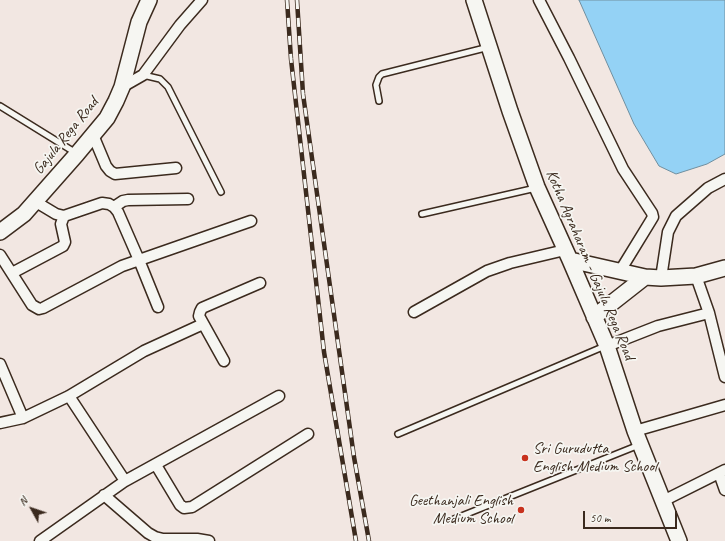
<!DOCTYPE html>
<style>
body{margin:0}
#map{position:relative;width:725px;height:541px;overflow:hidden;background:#f2e7e2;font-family:Caveat,sans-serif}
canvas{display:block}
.north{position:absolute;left:12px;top:489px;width:40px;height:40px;-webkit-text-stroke:3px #f6f6f2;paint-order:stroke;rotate:310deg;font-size:11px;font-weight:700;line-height:16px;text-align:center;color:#3b2a1e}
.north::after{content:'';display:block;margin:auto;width:14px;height:18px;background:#3b2a1e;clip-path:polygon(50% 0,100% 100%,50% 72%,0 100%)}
.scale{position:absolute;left:583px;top:511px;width:94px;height:18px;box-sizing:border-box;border:2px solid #3b2a1e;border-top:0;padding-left:5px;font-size:12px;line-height:14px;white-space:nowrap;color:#3b2a1e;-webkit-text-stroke:3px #f6f6f2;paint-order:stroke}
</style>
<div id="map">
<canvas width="725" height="541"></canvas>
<div class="north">N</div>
<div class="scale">50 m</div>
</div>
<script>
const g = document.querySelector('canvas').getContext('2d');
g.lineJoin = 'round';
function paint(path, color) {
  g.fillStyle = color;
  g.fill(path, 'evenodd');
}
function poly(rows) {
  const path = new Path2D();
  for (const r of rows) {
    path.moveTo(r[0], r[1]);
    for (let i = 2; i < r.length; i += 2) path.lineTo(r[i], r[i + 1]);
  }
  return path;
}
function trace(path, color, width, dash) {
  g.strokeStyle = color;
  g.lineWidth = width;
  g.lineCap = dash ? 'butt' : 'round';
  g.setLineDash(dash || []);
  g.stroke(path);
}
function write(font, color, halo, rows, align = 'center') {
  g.font = font + ' Caveat,sans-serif';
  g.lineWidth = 3.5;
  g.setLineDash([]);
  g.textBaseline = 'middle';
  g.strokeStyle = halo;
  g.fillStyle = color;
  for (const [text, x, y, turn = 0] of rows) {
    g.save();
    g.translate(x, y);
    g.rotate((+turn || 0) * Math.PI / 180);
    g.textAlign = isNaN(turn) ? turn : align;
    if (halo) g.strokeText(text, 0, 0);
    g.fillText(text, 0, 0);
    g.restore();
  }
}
const water = poly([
 [579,0,725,0,725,154,707,164,676,174,659,166,634,124,579,0]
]);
paint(water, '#94d2f5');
trace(water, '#708f9f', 1);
const lane = poly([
 [143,75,160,79,168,87,221,192],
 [379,101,376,85,379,77,382,74,489,47],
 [0,106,76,153],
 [422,214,536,188],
 [398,434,605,346],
 [454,519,639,445]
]);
const street = poly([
 [539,0,569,58,623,169,652,213,653,217,650,222,620,271],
 [122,87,143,75,180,25,202,0],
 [93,135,106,166,110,171,115,174,176,168],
 [36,202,56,214,64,216,102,203,109,204,114,207,118,212,139,260,158,307],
 [114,207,123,201,128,200,188,199],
 [0,255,32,305,39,309,43,308,122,266,251,221],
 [12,273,63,246,65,242,61,224,64,216],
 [696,276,709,313,725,377],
 [661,278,668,232,676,216,708,188,725,179],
 [414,312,487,271,510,263,565,250],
 [607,346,658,326,709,313],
 [224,361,199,316,200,312,202,308,260,283],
 [0,364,23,418],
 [69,396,125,481],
 [0,423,23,418,69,396,144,351,203,324],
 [635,431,725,405],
 [156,465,180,505,184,508,192,507,308,434],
 [719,473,725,490],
 [104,495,148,533,155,537,163,539,197,539,209,541],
 [663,501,725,470],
 [40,541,125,481,279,396]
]);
const secondary = poly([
 [474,0,510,111,537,187,570,260,607,346,635,431,679,541],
 [0,232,24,214,77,154,107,118,116,101,122,87,139,22,149,0],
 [570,260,645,277,661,278,696,276,725,268],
 [594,317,645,277]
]);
trace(lane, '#3b2a1e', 8);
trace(street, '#3b2a1e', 13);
trace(secondary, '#3b2a1e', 18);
trace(lane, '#f6f6f2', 5);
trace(street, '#f6f6f2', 10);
trace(secondary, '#f6f6f2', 15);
const rail = poly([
 [287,0,291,59,324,352,356,541],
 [297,0,303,94,354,457,369,541]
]);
trace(rail, '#3b2a1e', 4.5);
trace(rail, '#f6f6f2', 3, [9]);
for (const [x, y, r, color] of [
 [525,458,4,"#c8321e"],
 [521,510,4,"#c8321e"]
]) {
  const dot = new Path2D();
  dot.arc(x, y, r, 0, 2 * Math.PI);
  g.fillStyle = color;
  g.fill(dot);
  trace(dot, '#f6f6f2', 1.5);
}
write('16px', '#3b2a1e', '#f6f6f2', [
 ["Gajula Rega Road",66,136,-51],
 ["Kotha Agraharam - Gajula Rega Road",590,265,67]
]);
write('16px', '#3b2a1e', '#f6f6f2', [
 ["Sri Gurudutta",533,449],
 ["English Medium School",533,467],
 ["Geethanjali English",513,501,"right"],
 ["Medium School",513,519,"right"]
], 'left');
</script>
